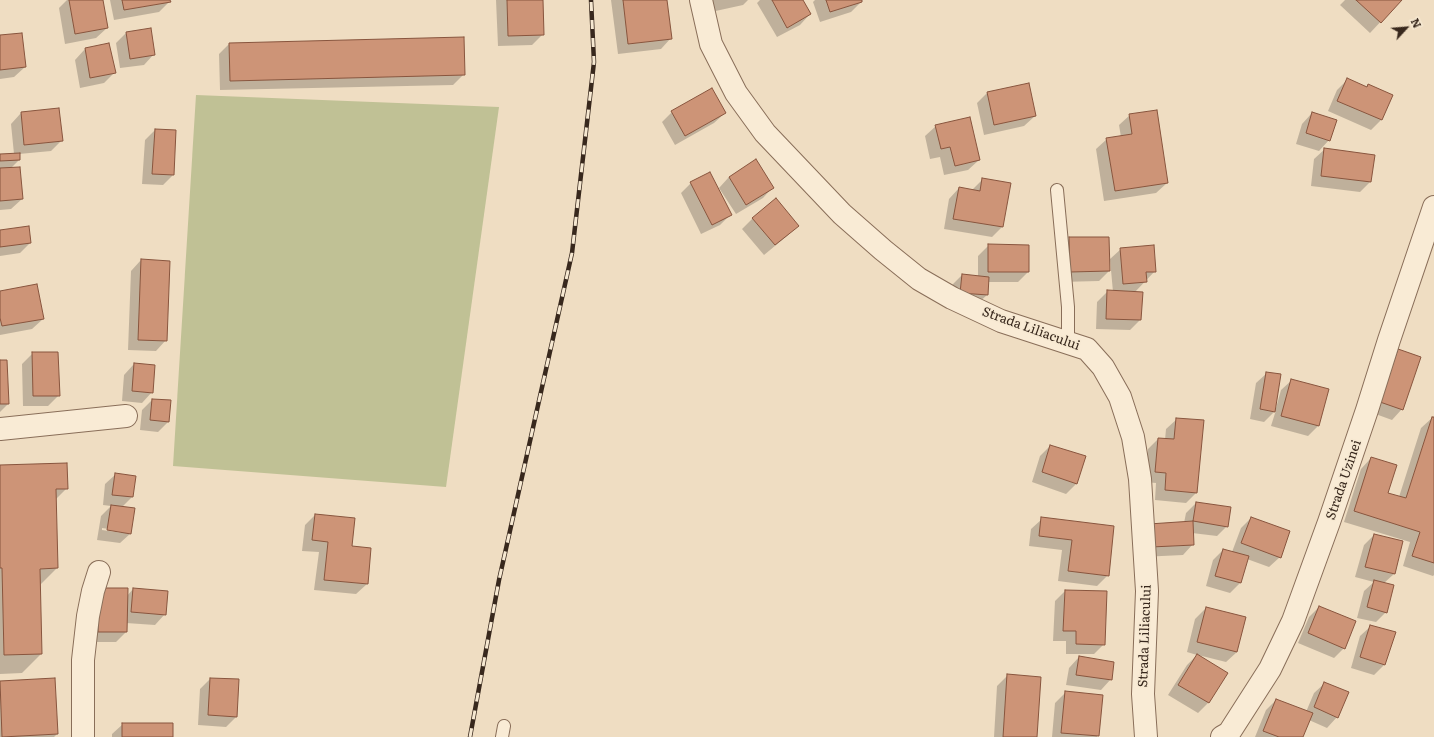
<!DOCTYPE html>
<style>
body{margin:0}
#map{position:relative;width:1434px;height:737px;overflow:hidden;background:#efddc2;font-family:Literata,serif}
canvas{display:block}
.north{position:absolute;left:1386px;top:8px;width:40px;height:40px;-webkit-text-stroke:3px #f6e8d1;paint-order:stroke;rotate:64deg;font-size:11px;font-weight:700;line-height:16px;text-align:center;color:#38281d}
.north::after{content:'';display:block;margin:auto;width:14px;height:18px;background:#38281d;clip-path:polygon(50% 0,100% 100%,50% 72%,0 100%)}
</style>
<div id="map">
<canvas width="1434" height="737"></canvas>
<div class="north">N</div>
</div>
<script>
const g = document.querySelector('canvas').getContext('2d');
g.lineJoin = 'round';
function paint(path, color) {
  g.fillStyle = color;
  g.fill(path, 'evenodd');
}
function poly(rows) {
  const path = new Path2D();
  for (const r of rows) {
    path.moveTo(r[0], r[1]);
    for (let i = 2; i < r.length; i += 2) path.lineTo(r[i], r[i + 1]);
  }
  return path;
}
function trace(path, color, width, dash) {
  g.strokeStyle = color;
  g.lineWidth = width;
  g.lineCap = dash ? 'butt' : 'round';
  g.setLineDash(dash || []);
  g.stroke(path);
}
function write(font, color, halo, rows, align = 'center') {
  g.font = font + ' Literata,serif';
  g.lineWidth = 3;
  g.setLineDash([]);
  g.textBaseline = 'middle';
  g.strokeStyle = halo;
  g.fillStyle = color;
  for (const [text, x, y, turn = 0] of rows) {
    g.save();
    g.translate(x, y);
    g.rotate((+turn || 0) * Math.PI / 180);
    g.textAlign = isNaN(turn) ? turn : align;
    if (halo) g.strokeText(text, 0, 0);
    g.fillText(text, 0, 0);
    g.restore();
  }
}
paint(poly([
 [196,95,499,107,446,487,173,466]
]), '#c0c195');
paint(poly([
 [67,0,102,0,107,28,96,38,65,44,59,8],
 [110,0,169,0,169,2,159,12,114,20],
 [496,0,542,0,543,34,532,45,498,46],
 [611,0,666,0,671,38,661,49,618,54],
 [708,0,748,0,743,5,711,12],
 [760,0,802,0,810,14,800,25,777,37,757,3],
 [815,0,860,0,861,2,851,12,820,22,813,2],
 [1345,0,1401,0,1370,33,1340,5],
 [126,33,154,54,144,65,120,68,116,43],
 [0,36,25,67,14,77,0,79],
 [229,44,464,74,453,85,220,90,219,54],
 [109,45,114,73,104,83,80,88,75,60,85,49],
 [1347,80,1366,88,1368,85,1392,95,1381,120,1371,130,1328,111,1337,90],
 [988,92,1035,116,1024,126,984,135,977,103],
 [672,112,725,113,714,123,675,145,662,122],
 [21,113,62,140,51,151,19,154,19,160,10,169,22,199,11,209,0,210,0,155,14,154,11,124],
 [1312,113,1329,140,1319,151,1296,144,1302,124],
 [1130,115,1167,183,1156,193,1104,201,1096,149,1107,139,1121,137,1119,125],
 [936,126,979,160,968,170,944,175,940,157,930,159,925,136],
 [155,130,173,175,163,185,142,184,145,140],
 [1325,149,1373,155,1370,182,1360,192,1311,186,1314,159],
 [756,161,773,187,763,198,736,214,719,188,729,177],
 [983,179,1009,183,1002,227,992,237,944,229,949,199,959,188,972,190],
 [691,183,730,215,720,225,701,234,681,193],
 [753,218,798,226,787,236,764,255,742,229],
 [0,231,30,243,20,253,0,256],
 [1070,238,1109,271,1099,281,1060,282,1059,249],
 [989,245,1028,272,1018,282,988,282,987,295,976,305,952,285,962,275,978,277,978,256],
 [1121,249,1155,271,1135,292,1140,320,1130,330,1096,329,1097,302,1108,291,1113,292,1110,259],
 [141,260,166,340,156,351,128,350,131,271],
 [0,292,43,319,32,329,0,335],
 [1398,350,1402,409,1392,420,1370,412,1388,361],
 [33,353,59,395,48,406,23,406,22,364],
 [0,361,8,404,0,412],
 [134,364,152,392,142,403,122,401,124,375],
 [1267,373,1275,408,1276,408,1281,390,1292,380,1328,390,1318,426,1308,436,1271,426,1276,410,1264,422,1250,419,1256,383],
 [152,400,169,421,158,432,140,430,142,410],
 [1432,418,1434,418,1434,575,1433,576,1403,566,1410,542,1344,522,1361,469,1371,458,1387,493,1399,497,1421,428],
 [1177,419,1196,493,1186,503,1155,500,1156,483,1145,482,1148,449,1158,439,1165,440,1166,429],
 [1050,446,1077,483,1066,494,1032,482,1040,456],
 [0,466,66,489,55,500,57,568,40,585,41,654,22,673,0,674],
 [116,474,135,476,132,497,122,507,131,533,120,543,97,540,101,516,111,506,103,505,105,484],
 [102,528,123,531,123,533,102,530],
 [1196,503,1227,526,1217,536,1192,533,1193,544,1183,555,1141,557,1184,523,1186,513],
 [315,515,351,546,370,549,367,584,356,594,314,590,319,552,302,551,305,525],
 [1251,518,1280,557,1269,567,1247,559,1241,582,1230,593,1206,586,1213,560,1223,550,1232,552,1241,528],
 [1042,519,1113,527,1108,575,1097,586,1058,581,1062,550,1029,546,1031,529],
 [1374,535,1394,574,1384,583,1386,612,1376,622,1357,618,1364,591,1374,582,1355,577,1364,545],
 [133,589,165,614,155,625,126,623,126,632,116,642,88,642,88,599,127,596],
 [1065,591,1106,592,1104,644,1094,654,1066,654,1066,641,1053,641,1055,601],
 [1319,607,1344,648,1334,658,1298,643,1309,617],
 [1206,608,1237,652,1226,662,1198,655,1226,673,1208,703,1198,713,1168,695,1187,665,1197,655,1187,652,1195,619],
 [1371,626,1385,664,1374,675,1351,668,1360,636],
 [1079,657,1111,679,1101,690,1066,685,1069,668],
 [1008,675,1036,737,994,737,997,686],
 [54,679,57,734,54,737,0,737,0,682],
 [210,679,237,716,226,727,198,725,200,689],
 [1325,683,1337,717,1327,728,1309,720,1302,737,1255,737,1266,710,1276,700,1306,712,1314,693],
 [1065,693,1102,696,1097,737,1052,737,1055,703],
 [123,724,172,737,112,737,112,734]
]), '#0003');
const building = poly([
 [69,0,103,0,108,28,75,34,69,0],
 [122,0,170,0,171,2,124,10,122,0],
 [507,0,543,0,544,35,508,36,507,0],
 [623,0,667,0,672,39,628,44,623,0],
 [772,0,803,0,811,14,787,28,772,0],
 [826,0,862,0,862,2,830,12,826,0],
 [1356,0,1402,0,1381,23,1356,0],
 [151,28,155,55,130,59,126,32,151,28],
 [22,33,26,67,0,70,0,35,22,33],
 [464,37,465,75,230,81,229,43,464,37],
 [109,43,116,73,90,78,85,48,109,43],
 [1347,78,1367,87,1368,84,1393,95,1382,120,1337,101,1347,78],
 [1029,83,1036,116,994,125,987,92,1029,83],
 [712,88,726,113,685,136,671,111,712,88],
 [59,108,63,141,24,145,21,112,59,108],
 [1157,110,1168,183,1115,191,1106,138,1132,134,1129,114,1157,110],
 [1312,112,1337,120,1330,141,1306,133,1312,112],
 [970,117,980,160,955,166,950,147,941,149,935,125,970,117],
 [155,129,176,130,174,175,152,174,155,129],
 [1324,148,1375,155,1371,182,1321,176,1324,148],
 [20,153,20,160,0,161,0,154,20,153],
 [756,159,774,188,746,205,729,177,756,159],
 [20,167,23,199,0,201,0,168,20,167],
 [710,172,732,215,712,225,690,182,710,172],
 [982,178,1011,183,1003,227,953,219,959,187,980,191,982,178],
 [776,198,799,226,775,245,752,218,776,198],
 [29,226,31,243,0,247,0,230,29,226],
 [1069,237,1109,237,1110,271,1070,272,1069,237],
 [988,244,1029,245,1029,272,988,272,988,244],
 [1154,245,1156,272,1146,272,1147,282,1123,284,1120,248,1154,245],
 [141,259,170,261,167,341,138,340,141,259],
 [962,274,989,277,988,295,960,293,962,274],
 [37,284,44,319,2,326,0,318,0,291,37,284],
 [1107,290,1143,292,1141,320,1106,319,1107,290],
 [1398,349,1421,357,1403,410,1380,402,1398,349],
 [32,352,58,352,60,396,33,396,32,352],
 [0,360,7,360,9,404,0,404,0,360],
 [134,363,155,365,153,393,132,391,134,363],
 [1266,372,1281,374,1275,412,1260,409,1266,372],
 [1291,379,1329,389,1319,426,1281,416,1291,379],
 [152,399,171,400,169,422,150,420,152,399],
 [1432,417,1434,417,1434,563,1412,556,1420,532,1354,511,1371,457,1397,465,1388,493,1406,498,1432,417],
 [1176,418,1204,420,1197,493,1165,490,1166,473,1155,472,1158,438,1174,439,1176,418],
 [1050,445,1086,456,1077,484,1042,472,1050,445],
 [67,463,68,489,56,489,58,568,40,569,42,654,4,655,2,568,0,568,0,465,67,463],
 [115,473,136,476,133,497,112,495,115,473],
 [1196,502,1231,507,1228,527,1193,521,1196,502],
 [111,505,135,508,131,534,107,530,111,505],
 [315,514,355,518,352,546,371,548,368,584,324,580,328,542,312,540,315,514],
 [1041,517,1114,526,1109,576,1068,571,1072,540,1039,536,1041,517],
 [1251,517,1290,531,1281,558,1241,543,1251,517],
 [1193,521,1194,545,1151,547,1149,524,1193,521],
 [1374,534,1403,541,1395,574,1365,567,1374,534],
 [1223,549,1249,556,1241,583,1215,576,1223,549],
 [1374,580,1394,585,1387,613,1367,607,1374,580],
 [98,588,128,588,127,632,98,632,98,588],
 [133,588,168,591,166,615,131,612,133,588],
 [1065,590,1107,591,1105,645,1076,644,1076,631,1063,631,1065,590],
 [1319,606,1356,621,1345,649,1308,633,1319,606],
 [1206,607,1246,617,1237,652,1197,642,1206,607],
 [1370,625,1396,632,1385,665,1360,657,1370,625],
 [1197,654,1228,673,1209,703,1178,685,1197,654],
 [1079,656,1114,662,1112,680,1076,675,1079,656],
 [1007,674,1041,677,1037,737,1003,737,1007,674],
 [55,678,58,734,2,737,0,681,55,678],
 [210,678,239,679,237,717,208,715,210,678],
 [1324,682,1349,692,1338,718,1314,707,1324,682],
 [1065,691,1103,695,1099,736,1061,733,1065,691],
 [1276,699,1313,713,1303,737,1279,737,1263,731,1276,699],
 [122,723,173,723,173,737,122,737,122,723]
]);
paint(building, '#cd9477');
trace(building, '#88553e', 1);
const lane = poly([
 [1057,190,1068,307,1068,342],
 [502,737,504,726]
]);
const street = poly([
 [701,0,711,44,736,93,765,133,842,214,883,250,919,279,952,298,1001,321,1087,349,1103,367,1120,397,1133,437,1140,479,1147,591,1143,694,1146,737],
 [0,429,126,416],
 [83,737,83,660,88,616,93,591,99,572],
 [1222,737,1229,733,1270,669,1293,621,1329,522,1367,410,1389,340,1434,207]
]);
trace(lane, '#896e59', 14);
trace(street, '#896e59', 24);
trace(lane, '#f9ebd5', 12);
trace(street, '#f9ebd5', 22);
const rail = poly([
 [470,737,499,580,572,253,594,62,591,0]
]);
trace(rail, '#38281d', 4.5);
trace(rail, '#f6e8d1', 3, [9]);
write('13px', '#38281d', '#f6e8d1', [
 ["Strada Liliacului",1031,329,20],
 ["Strada Uzinei",1344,480,-71],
 ["Strada Liliacului",1145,636,-88]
]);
</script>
